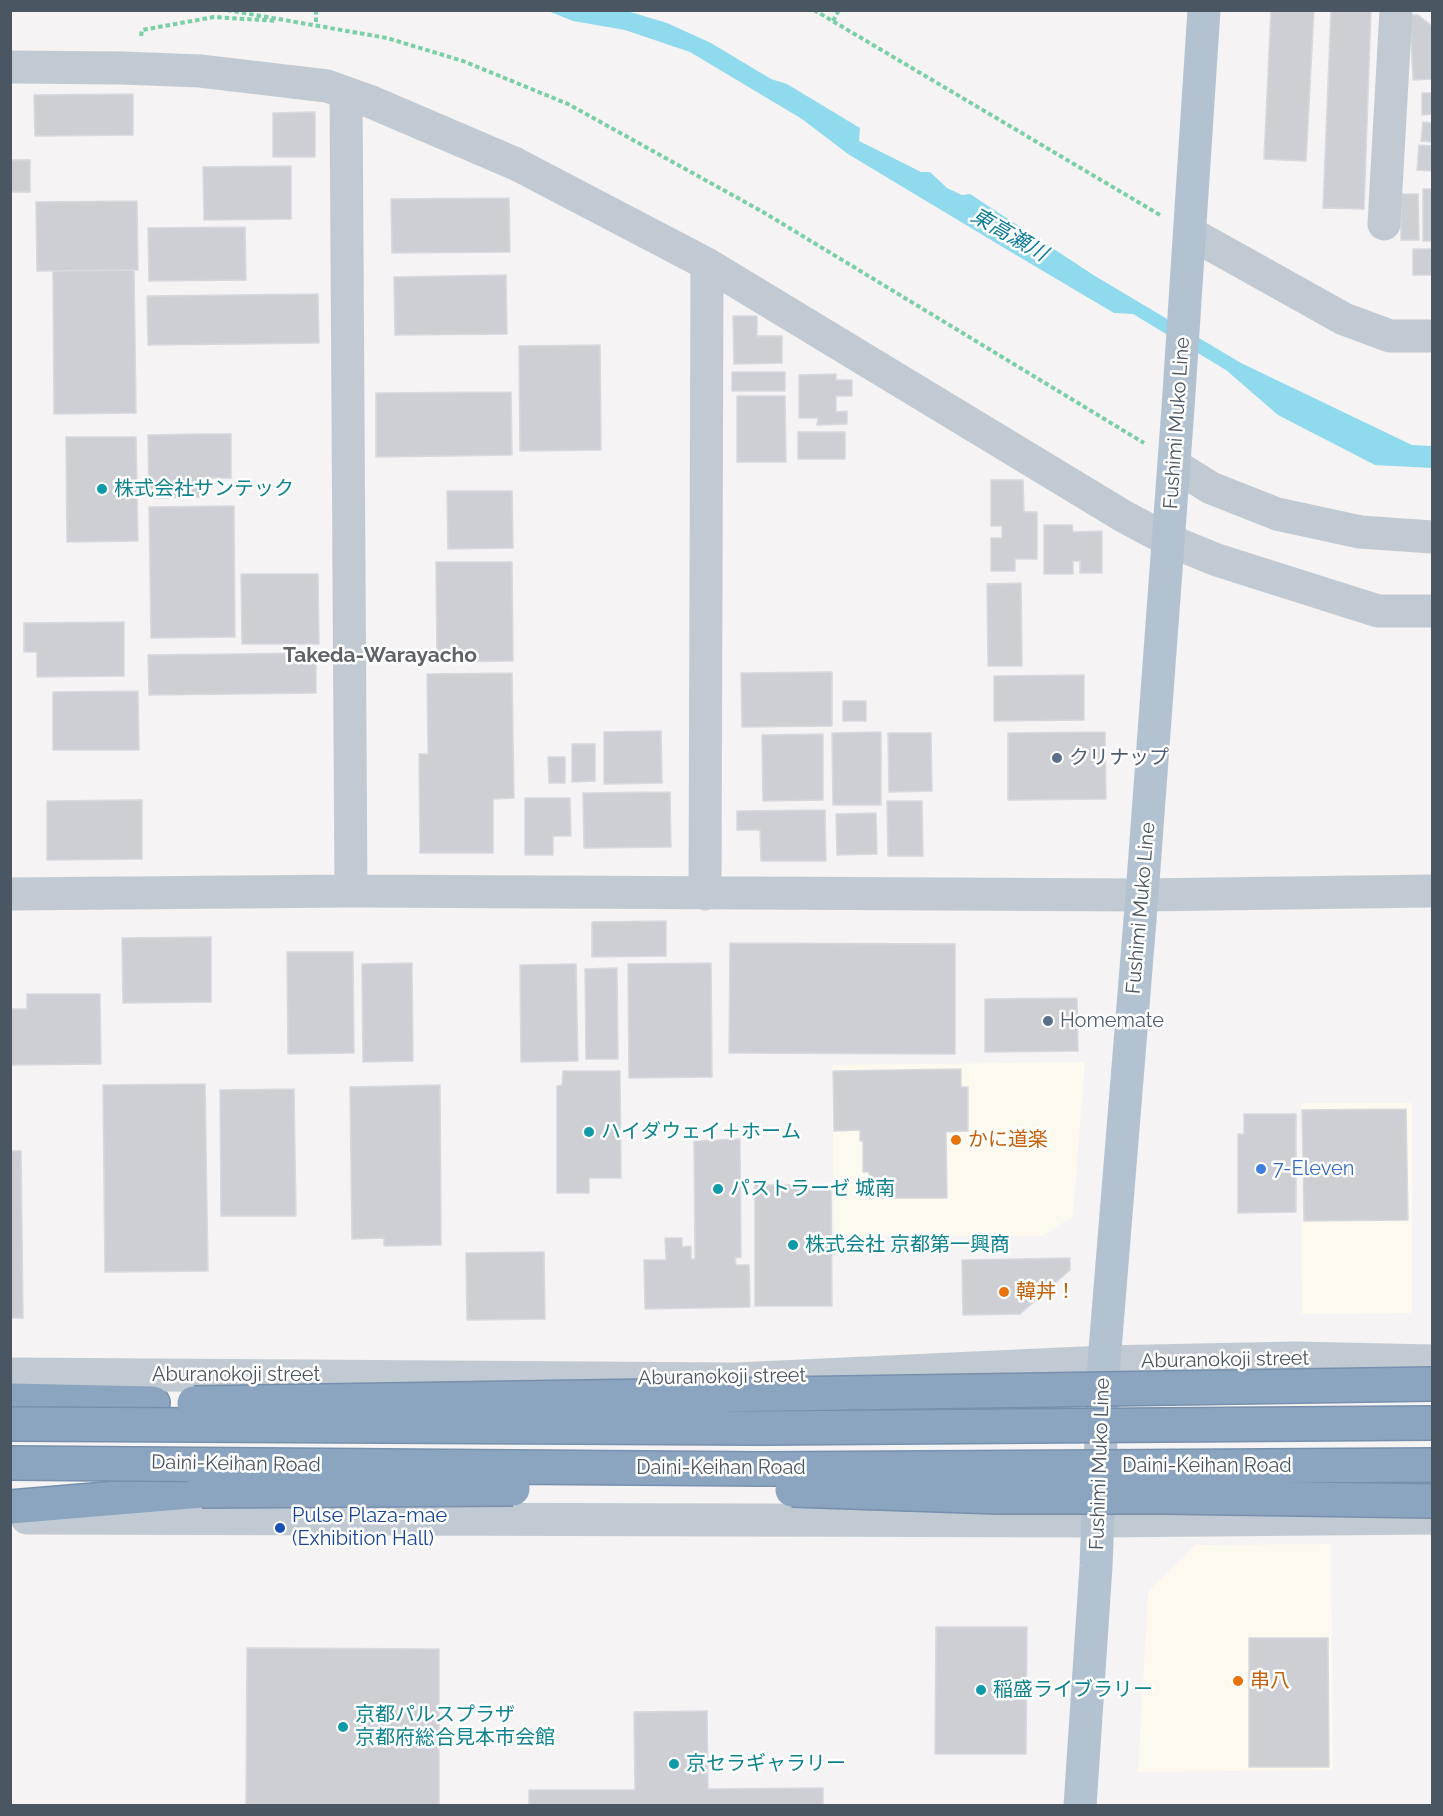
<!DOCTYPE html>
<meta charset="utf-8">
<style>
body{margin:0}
#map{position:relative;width:1443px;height:1816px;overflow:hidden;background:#f5f3f3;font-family:Raleway,sans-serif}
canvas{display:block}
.frame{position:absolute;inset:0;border:12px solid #4a5661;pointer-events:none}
</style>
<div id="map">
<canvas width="1443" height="1816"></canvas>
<div class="frame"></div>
</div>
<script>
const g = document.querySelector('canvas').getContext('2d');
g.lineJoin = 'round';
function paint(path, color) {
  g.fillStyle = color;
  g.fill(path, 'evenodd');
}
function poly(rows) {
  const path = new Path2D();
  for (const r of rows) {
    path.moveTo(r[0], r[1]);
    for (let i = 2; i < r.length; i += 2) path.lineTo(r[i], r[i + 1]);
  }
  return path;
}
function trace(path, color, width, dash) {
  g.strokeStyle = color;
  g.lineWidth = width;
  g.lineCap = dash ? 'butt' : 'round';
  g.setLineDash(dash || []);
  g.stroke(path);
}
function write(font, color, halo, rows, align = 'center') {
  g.font = font + ' Raleway,"Noto Sans JP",sans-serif';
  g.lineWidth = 5;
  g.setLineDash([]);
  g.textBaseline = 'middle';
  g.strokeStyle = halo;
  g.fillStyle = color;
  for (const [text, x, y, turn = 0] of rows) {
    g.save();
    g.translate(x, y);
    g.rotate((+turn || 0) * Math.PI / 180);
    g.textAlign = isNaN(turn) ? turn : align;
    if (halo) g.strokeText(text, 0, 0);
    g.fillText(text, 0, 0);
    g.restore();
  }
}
paint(poly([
 [1085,1062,1073,1216,1043,1236,834,1237,832,1065],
 [1301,1103,1412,1103,1412,1313,1302,1314],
 [1331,1544,1333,1770,1138,1772,1148,1592,1196,1545]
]), '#fdf9ef');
paint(poly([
 [548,11,627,11,667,23,711,43,771,79,787,84,860,128,859,141,921,172,930,172,947,188,962,195,970,194,1095,276,1241,363,1412,445,1432,446,1432,468,1375,465,1278,415,1226,370,1133,314,1114,313,1016,255,848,154,802,119,690,52,625,30,573,21]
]), '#90daee');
const building = poly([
 [1271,10,1314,10,1306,161,1264,159,1271,10],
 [1331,10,1371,10,1364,209,1323,208,1331,10],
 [1410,15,1418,15,1432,26,1432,79,1413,80,1410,15],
 [1422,93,1432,93,1432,114,1422,115,1422,93],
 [133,94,133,135,35,136,34,95,133,94],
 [315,112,315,157,273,157,273,113,315,112],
 [1423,122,1432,123,1432,142,1421,141,1423,122],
 [1419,145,1432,146,1432,171,1417,170,1419,145],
 [10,160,30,160,30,192,10,192,10,160],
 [291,166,291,219,204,220,203,167,291,166],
 [1423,189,1432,189,1432,241,1423,241,1423,189],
 [1401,194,1418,194,1419,240,1401,240,1401,194],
 [509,198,510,252,392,253,391,199,509,198],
 [137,201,138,270,37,271,36,202,137,201],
 [245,227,246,280,149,281,148,228,245,227],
 [1413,249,1432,249,1432,275,1413,275,1413,249],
 [134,270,136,413,54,414,53,271,134,270],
 [506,275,507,334,395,335,394,277,506,275],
 [318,294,319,343,148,345,147,296,318,294],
 [733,316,757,316,757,336,782,336,782,363,734,364,733,316],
 [600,345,601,450,520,451,519,346,600,345],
 [732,372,785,372,785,391,732,391,732,372],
 [836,374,836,380,852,380,852,396,836,396,836,412,847,411,847,424,817,425,818,418,799,418,799,375,836,374],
 [511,392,512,455,376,457,376,393,511,392],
 [737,396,785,396,786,462,737,462,737,396],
 [798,432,845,432,845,459,798,459,798,432],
 [202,434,231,434,231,478,202,478,202,497,149,498,148,435,202,434],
 [66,437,136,437,138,541,67,542,66,437],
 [991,480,1023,480,1024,512,1037,512,1037,559,1015,559,1015,571,991,571,991,538,1002,538,1002,526,991,526,991,480],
 [447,491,512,491,513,548,448,549,447,491],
 [234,506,235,637,151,638,149,507,234,506],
 [1044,525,1072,525,1073,532,1102,531,1102,573,1080,573,1080,561,1073,561,1073,574,1044,574,1044,525],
 [436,562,512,562,513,661,437,662,436,562],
 [241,574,318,574,319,644,242,644,241,574],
 [1021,583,1022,666,988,666,987,584,1021,583],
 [124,622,124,676,37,677,37,652,24,652,24,623,124,622],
 [316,653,316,693,149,695,148,655,316,653],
 [832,672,832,726,742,727,741,673,832,672],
 [512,673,514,798,493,799,493,853,420,853,419,754,428,754,427,674,512,673],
 [1084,675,1084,720,994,721,994,676,1084,675],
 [138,691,139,750,53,750,53,692,138,691],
 [843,701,866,701,866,721,843,721,843,701],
 [661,731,662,783,604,784,604,732,661,731],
 [881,732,881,805,833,805,832,733,881,732],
 [1105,732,1106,799,1008,800,1008,733,1105,732],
 [888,733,931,733,932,791,889,792,888,733],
 [823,734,823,800,763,801,762,735,823,734],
 [572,744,595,744,595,781,572,782,572,744],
 [548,757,565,757,565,783,549,783,548,757],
 [670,792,671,847,584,848,583,793,670,792],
 [525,798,570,798,571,836,553,836,553,855,525,855,525,798],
 [142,800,142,859,47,860,47,801,142,800],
 [887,801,922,801,923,856,888,856,887,801],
 [825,810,826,861,761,861,760,830,737,830,737,811,825,810],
 [876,813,877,854,837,855,836,814,876,813],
 [666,921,666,956,592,957,592,922,666,921],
 [211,937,211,1002,123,1003,122,938,211,937],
 [730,943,955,944,955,1054,729,1053,730,943],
 [287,952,353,952,354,1053,288,1054,287,952],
 [412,963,413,1061,363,1062,362,964,412,963],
 [711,963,712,1077,629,1078,628,964,711,963],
 [576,964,578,1061,521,1062,520,965,576,964],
 [617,968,618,1059,586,1059,585,969,617,968],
 [27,994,100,994,101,1064,10,1065,10,1009,27,1009,27,994],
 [1077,998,1078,1051,985,1052,985,999,1077,998],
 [961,1069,961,1087,968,1087,968,1131,946,1132,947,1198,869,1198,869,1172,863,1172,863,1141,860,1141,860,1130,834,1131,833,1071,961,1069],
 [563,1071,620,1071,621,1178,589,1178,589,1193,557,1193,557,1086,562,1085,563,1071],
 [205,1084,208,1271,105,1272,103,1085,205,1084],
 [440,1085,441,1245,384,1246,384,1238,352,1239,350,1087,440,1085],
 [294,1089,296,1216,221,1216,220,1090,294,1089],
 [1406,1109,1408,1220,1304,1221,1302,1110,1406,1109],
 [1244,1114,1296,1114,1296,1212,1238,1213,1238,1134,1244,1134,1244,1114],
 [740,1139,741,1257,735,1258,736,1265,749,1265,750,1307,645,1309,644,1260,666,1260,665,1238,682,1238,682,1247,691,1246,691,1259,695,1259,694,1141,740,1139],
 [10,1151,21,1151,23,1318,10,1318,10,1151],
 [755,1185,831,1185,832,1306,755,1306,755,1185],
 [544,1252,545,1319,467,1320,466,1253,544,1252],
 [1070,1258,1070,1270,1020,1314,963,1315,962,1260,1070,1258],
 [936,1627,1027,1627,1026,1754,935,1754,936,1627],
 [1249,1638,1328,1638,1329,1767,1249,1767,1249,1638],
 [247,1648,439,1649,439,1806,246,1806,247,1648],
 [707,1711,708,1789,823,1788,823,1806,529,1806,529,1790,635,1790,634,1712,707,1711]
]);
paint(building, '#cdcfd5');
trace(building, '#d7d9de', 1.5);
const highway = poly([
 [10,1400,153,1403],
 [10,1507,202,1491]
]);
trace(highway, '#7690ad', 36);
trace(poly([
 [227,10,387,38,463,61,568,104,763,212,1144,443],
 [316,10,316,25],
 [814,10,1160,215],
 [833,21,839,10],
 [141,36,142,30,214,17,277,21]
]), '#7ad0a6', 4, [4.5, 3]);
trace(poly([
 [10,67,122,68,200,71,327,86,369,101,516,164,707,264,1123,516,1168,540,1217,560,1378,611,1432,611],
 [346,93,351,891],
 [1384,224,1396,10],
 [1190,233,1344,319,1390,336,1432,336],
 [1174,465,1211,488,1277,514,1360,532,1432,537],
 [10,894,351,891,1142,895,1432,891],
 [705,894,707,264],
 [10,1374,736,1379,1104,1362,1294,1358,1432,1361],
 [27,1518,1098,1521,1432,1518]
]), '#c1cad2', 33);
trace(poly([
 [1080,1806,1096,1566,1104,1362,1142,895,1178,408,1204,10]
]), '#b3c2d1', 33);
trace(highway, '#8ba5c1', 33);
const highwayBridge = poly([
 [194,1403,1432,1384],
 [10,1424,762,1428,1432,1423],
 [10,1463,763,1469,1432,1465],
 [792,1490,998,1497,1165,1497,1432,1501],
 [202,1491,513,1489]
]);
trace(highwayBridge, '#7690ad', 36, []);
trace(highwayBridge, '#8ba5c1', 33);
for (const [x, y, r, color] of [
 [102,489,6,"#0f9aa8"],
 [1057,758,6,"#5c6f8a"],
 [1048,1021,6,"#5c6f8a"],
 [589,1132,6,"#0f9aa8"],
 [956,1140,6,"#e8710a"],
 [1261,1169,6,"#3f7fe0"],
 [718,1189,6,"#0f9aa8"],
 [793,1245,6,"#0f9aa8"],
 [1004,1292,6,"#e8710a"],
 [280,1528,6,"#1a4fb4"],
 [1238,1681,6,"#e8710a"],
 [981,1690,6,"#0f9aa8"],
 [343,1727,6,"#0f9aa8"],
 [674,1764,6,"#0f9aa8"]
]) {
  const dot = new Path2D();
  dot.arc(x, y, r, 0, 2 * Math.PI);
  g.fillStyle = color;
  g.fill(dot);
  trace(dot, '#fff', 2);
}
write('20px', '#4a5661', '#fff', [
 ["Fushimi Muko Line",1177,423,-86],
 ["Fushimi Muko Line",1141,908,-85],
 ["Aburanokoji street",1225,1360,-1],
 ["Aburanokoji street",236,1375],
 ["Aburanokoji street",722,1377,-1],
 ["Daini-Keihan Road",236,1464,1],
 ["Fushimi Muko Line",1100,1464,-88],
 ["Daini-Keihan Road",1207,1466],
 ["Daini-Keihan Road",721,1468]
]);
write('20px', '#0d838f', '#fff', [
 ["株式会社サンテック",114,489],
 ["ハイダウェイ＋ホーム",601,1132],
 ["パストラーゼ 城南",730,1189],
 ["株式会社 京都第一興商",805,1245],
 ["稲盛ライブラリー",993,1690],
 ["京都パルスプラザ",355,1715],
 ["京都府総合見本市会館",355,1738],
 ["京セラギャラリー",686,1764]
], 'left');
write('20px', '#4e5e75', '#fff', [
 ["クリナップ",1069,758],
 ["Homemate",1060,1021]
], 'left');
write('20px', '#c56008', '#fff', [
 ["かに道楽",968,1140],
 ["韓丼！",1016,1292],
 ["串八",1250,1681]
], 'left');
write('20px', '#366cbe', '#fff', [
 ["7-Eleven",1273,1169]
], 'left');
write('20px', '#164399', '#fff', [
 ["Pulse Plaza-mae",292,1516],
 ["(Exhibition Hall)",292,1539]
], 'left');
write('italic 21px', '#0c7c9b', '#fff', [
 ["東高瀬川",1009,235,30]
]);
write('bold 21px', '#5f6368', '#fff', [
 ["Takeda-Warayacho",380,656]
]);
</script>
